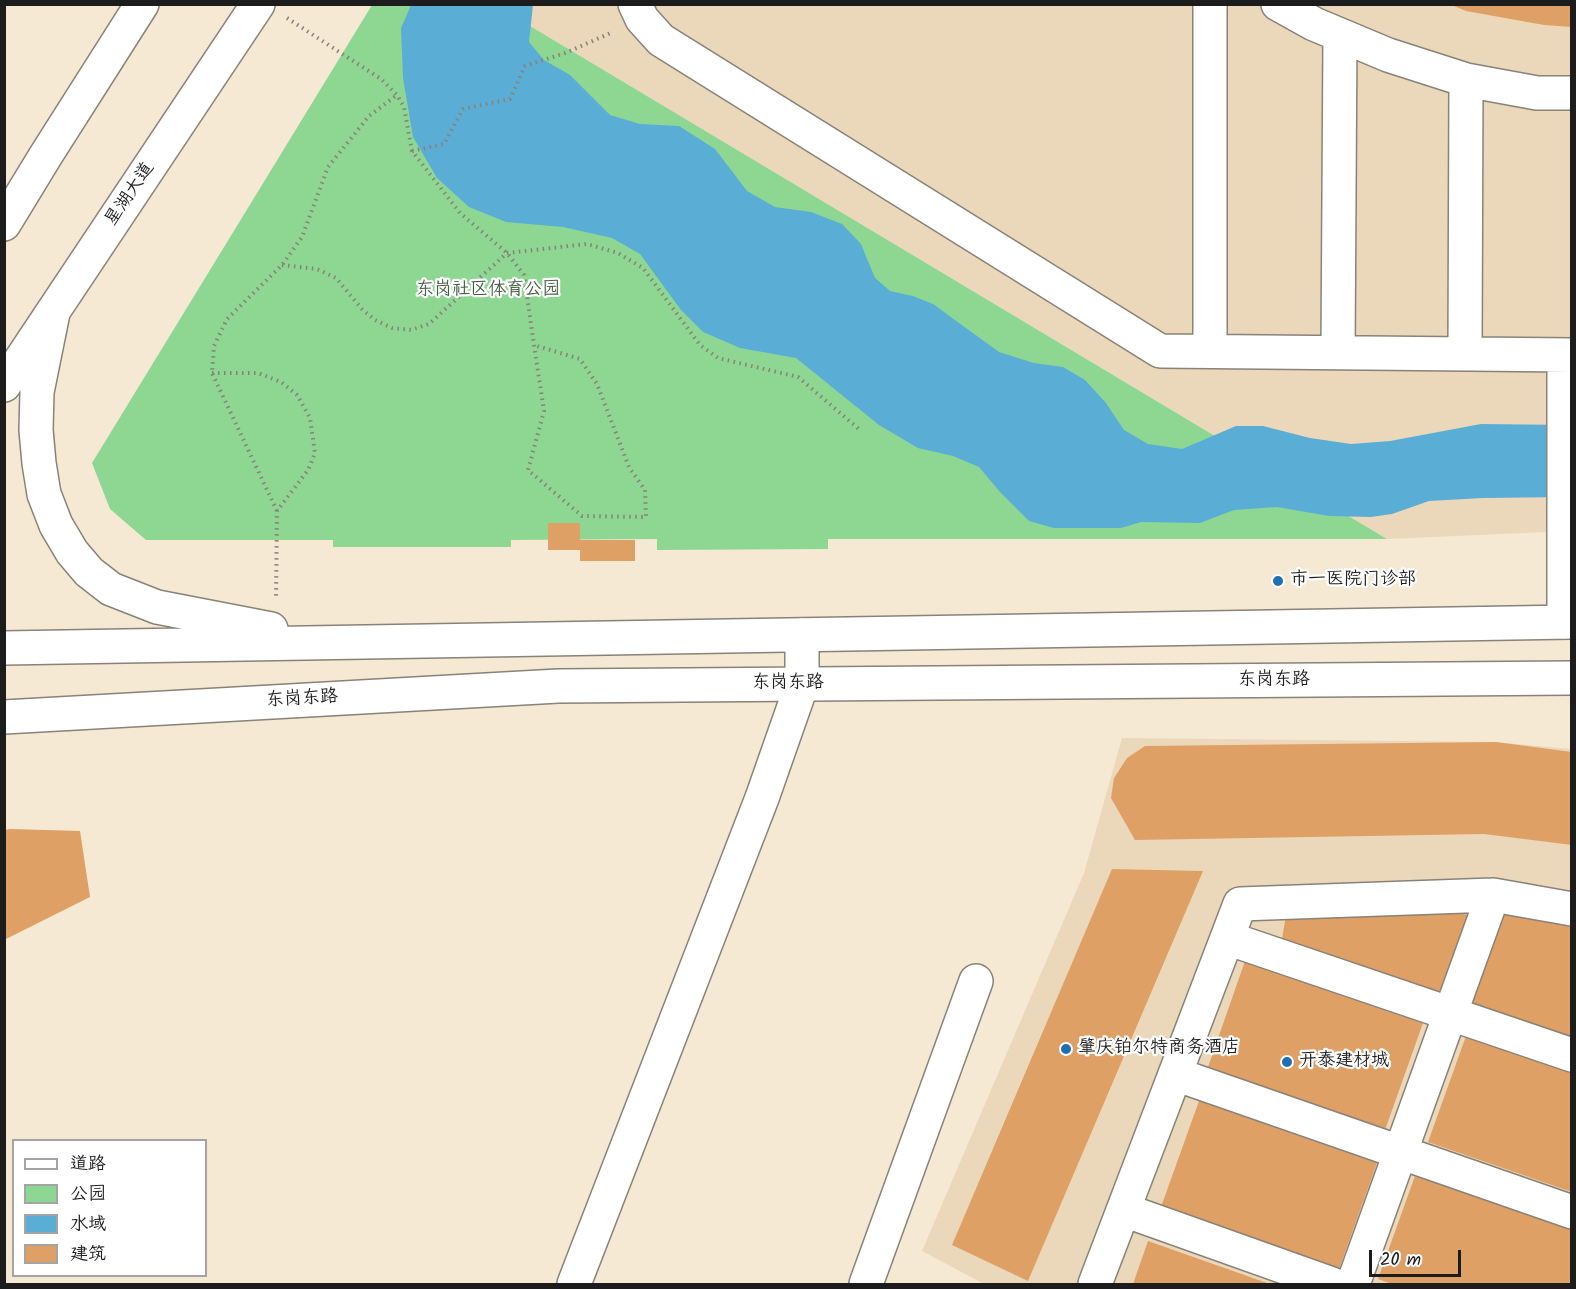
<!DOCTYPE html>
<meta charset="utf-8">
<style>
body{margin:0}
#map{position:relative;width:1576px;height:1289px;overflow:hidden;background:#f5e9d4;font-family:Kalam,"LXGW WenKai TC",sans-serif}
canvas{display:block}
.frame{position:absolute;inset:0;border:6px solid #1c1c1c;pointer-events:none}
.legend{position:absolute;left:12px;top:1139px;width:195px;height:138px;box-sizing:border-box;background:#fff;border:2px solid #a4a4a4;margin:0;padding:8px 10px;list-style:none;font-size:18px;color:#1c1c1c}
.legend li{display:flex;align-items:center;gap:12px;height:30px}
.legend b{width:30px;border:2px solid #a4a4a4}
.scale{position:absolute;left:1369px;top:1250px;width:92px;height:27px;box-sizing:border-box;border:3px solid #1c1c1c;border-top:0;padding-left:8px;font-size:18px;line-height:21px;white-space:nowrap;color:#1c1c1c;-webkit-text-stroke:4px #fff;paint-order:stroke}
</style>
<div id="map">
<canvas width="1576" height="1289"></canvas>
<div class="frame"></div>
<ul class="legend">
<li><b style="height:8px;background:#fff"></b>道路</li>
<li><b style="height:16px;background:#8dd792"></b>公园</li>
<li><b style="height:16px;background:#5aaed6"></b>水域</li>
<li><b style="height:16px;background:#dfa065"></b>建筑</li>
</ul>
<div class="scale">20 m</div>
</div>
<script>
const g = document.querySelector('canvas').getContext('2d');
g.lineJoin = 'round';
function paint(path, color) {
  g.fillStyle = color;
  g.fill(path, 'evenodd');
}
function poly(rows) {
  const path = new Path2D();
  for (const r of rows) {
    path.moveTo(r[0], r[1]);
    for (let i = 2; i < r.length; i += 2) path.lineTo(r[i], r[i + 1]);
  }
  return path;
}
function trace(path, color, width, dash) {
  g.strokeStyle = color;
  g.lineWidth = width;
  g.lineCap = dash ? 'butt' : 'round';
  g.setLineDash(dash || []);
  g.stroke(path);
}
function write(font, color, halo, rows, align = 'center') {
  g.font = font + ' Kalam,"LXGW WenKai TC",sans-serif';
  g.lineWidth = 4.5;
  g.setLineDash([]);
  g.textBaseline = 'middle';
  g.strokeStyle = halo;
  g.fillStyle = color;
  for (const [text, x, y, turn = 0] of rows) {
    g.save();
    g.translate(x, y);
    g.rotate((+turn || 0) * Math.PI / 180);
    g.textAlign = isNaN(turn) ? turn : align;
    if (halo) g.strokeText(text, 0, 0);
    g.fillText(text, 0, 0);
    g.restore();
  }
}
paint(poly([
 [495,5,1571,5,1571,531,1387,539],
 [1122,738,1495,742,1571,749,1571,1284,984,1284,922,1251,1084,873]
]), '#ebd8ba');
paint(poly([
 [372,5,495,5,1387,539,828,539,828,549,657,550,657,539,511,540,511,547,333,547,333,540,146,540,110,509,92,463]
]), '#8dd792');
paint(poly([
 [411,5,533,5,529,42,544,60,570,75,610,115,640,124,679,126,715,149,747,191,775,207,811,212,842,224,861,244,875,278,890,291,913,296,933,304,999,352,1034,363,1063,367,1085,380,1106,403,1124,430,1148,444,1182,449,1236,426,1263,426,1310,438,1351,444,1390,441,1481,424,1571,425,1571,497,1483,498,1429,501,1392,514,1371,517,1329,516,1277,507,1234,510,1200,523,1141,522,1121,528,1054,528,1029,521,1000,492,979,467,953,456,918,448,879,425,796,358,740,348,703,332,681,310,640,254,612,238,563,227,506,222,469,207,437,178,413,137,403,78,401,28]
]), '#5aaed6');
paint(poly([
 [1449,4,1572,4,1572,27,1544,25,1466,11],
 [548,523,580,523,580,540,635,540,635,561,580,561,580,550,548,550],
 [1496,742,1572,752,1572,845,1484,834,1135,840,1111,798,1114,778,1127,758,1145,746],
 [10,829,80,831,90,897,4,940,4,830],
 [1112,869,1203,871,1028,1281,952,1245],
 [1506,906,1572,928,1572,1038,1472,1004],
 [1443,908,1475,917,1451,995,1281,945,1286,915],
 [1245,961,1423,1023,1385,1130,1208,1067],
 [1466,1036,1572,1073,1572,1192,1428,1142],
 [1199,1101,1377,1163,1339,1269,1161,1207],
 [1416,1173,1572,1228,1572,1284,1392,1284,1378,1279],
 [1148,1241,1270,1284,1133,1284]
]), '#dfa065');
const minor = poly([
 [635,4,642,19,661,40,1160,351,1572,355],
 [1210,4,1210,351],
 [1278,4,1314,24,1388,55,1466,80,1537,93,1572,93],
 [1338,352,1340,35],
 [1465,354,1466,80],
 [1564,355,1564,622],
 [1227,938,1572,1055],
 [1175,1074,1572,1212],
 [1124,1210,1332,1284],
 [574,1284,762,798,802,684,802,635],
 [866,1284,976,981],
 [1095,1284,1240,904,1493,895,1572,909],
 [1353,1284,1493,895]
]);
const major = poly([
 [4,224,46,155,142,4],
 [53,313,37,392,36,430,39,463,44,494,56,525,72,552,89,572,111,589,157,607,271,629],
 [4,385,258,4],
 [4,648,1572,622],
 [4,717,558,686,1572,678]
]);
trace(minor, '#888278', 36);
trace(major, '#888278', 36);
trace(poly([
 [287,18,381,79,397,95,404,107,412,151,460,213,507,253,524,275,534,345,544,411,528,470,582,516,646,517,645,490,629,467,597,384,580,359,534,345],
 [412,151,444,144,463,109,510,99,525,66,565,53,613,32],
 [282,265,317,269,336,278,362,309,375,320,392,328,411,330,429,324,507,253,587,244,618,253,643,268,700,345,718,358,798,377,860,430],
 [212,373,258,373,281,382,297,395,310,418,315,453,308,470,277,511,276,599],
 [277,511,212,373,214,346,227,319,282,265,302,237,328,167,369,116,397,95]
]), '#888278', 4, [1.5, 4.5]);
trace(minor, '#fff', 33);
trace(major, '#fff', 33);
for (const [x, y, r, color] of [
 [1278,581,6,"#1f6fb2"],
 [1066,1049,6,"#1f6fb2"],
 [1287,1062,6,"#1f6fb2"]
]) {
  const dot = new Path2D();
  dot.arc(x, y, r, 0, 2 * Math.PI);
  g.fillStyle = color;
  g.fill(dot);
  trace(dot, '#fff', 2);
}
write('18px', '#1c1c1c', '#fff', [
 ["星湖大道",131,195,-56],
 ["东岗东路",1274,681],
 ["东岗东路",788,684],
 ["东岗东路",302,700,-3]
]);
write('18px', '#445d45', '#fff', [
 ["东岗社区体育公园",488,291]
]);
write('18px', '#1c1c1c', '#fff', [
 ["市一医院门诊部",1290,581],
 ["肇庆铂尔特商务酒店",1078,1049],
 ["开泰建材城",1299,1062]
], 'left');
</script>
